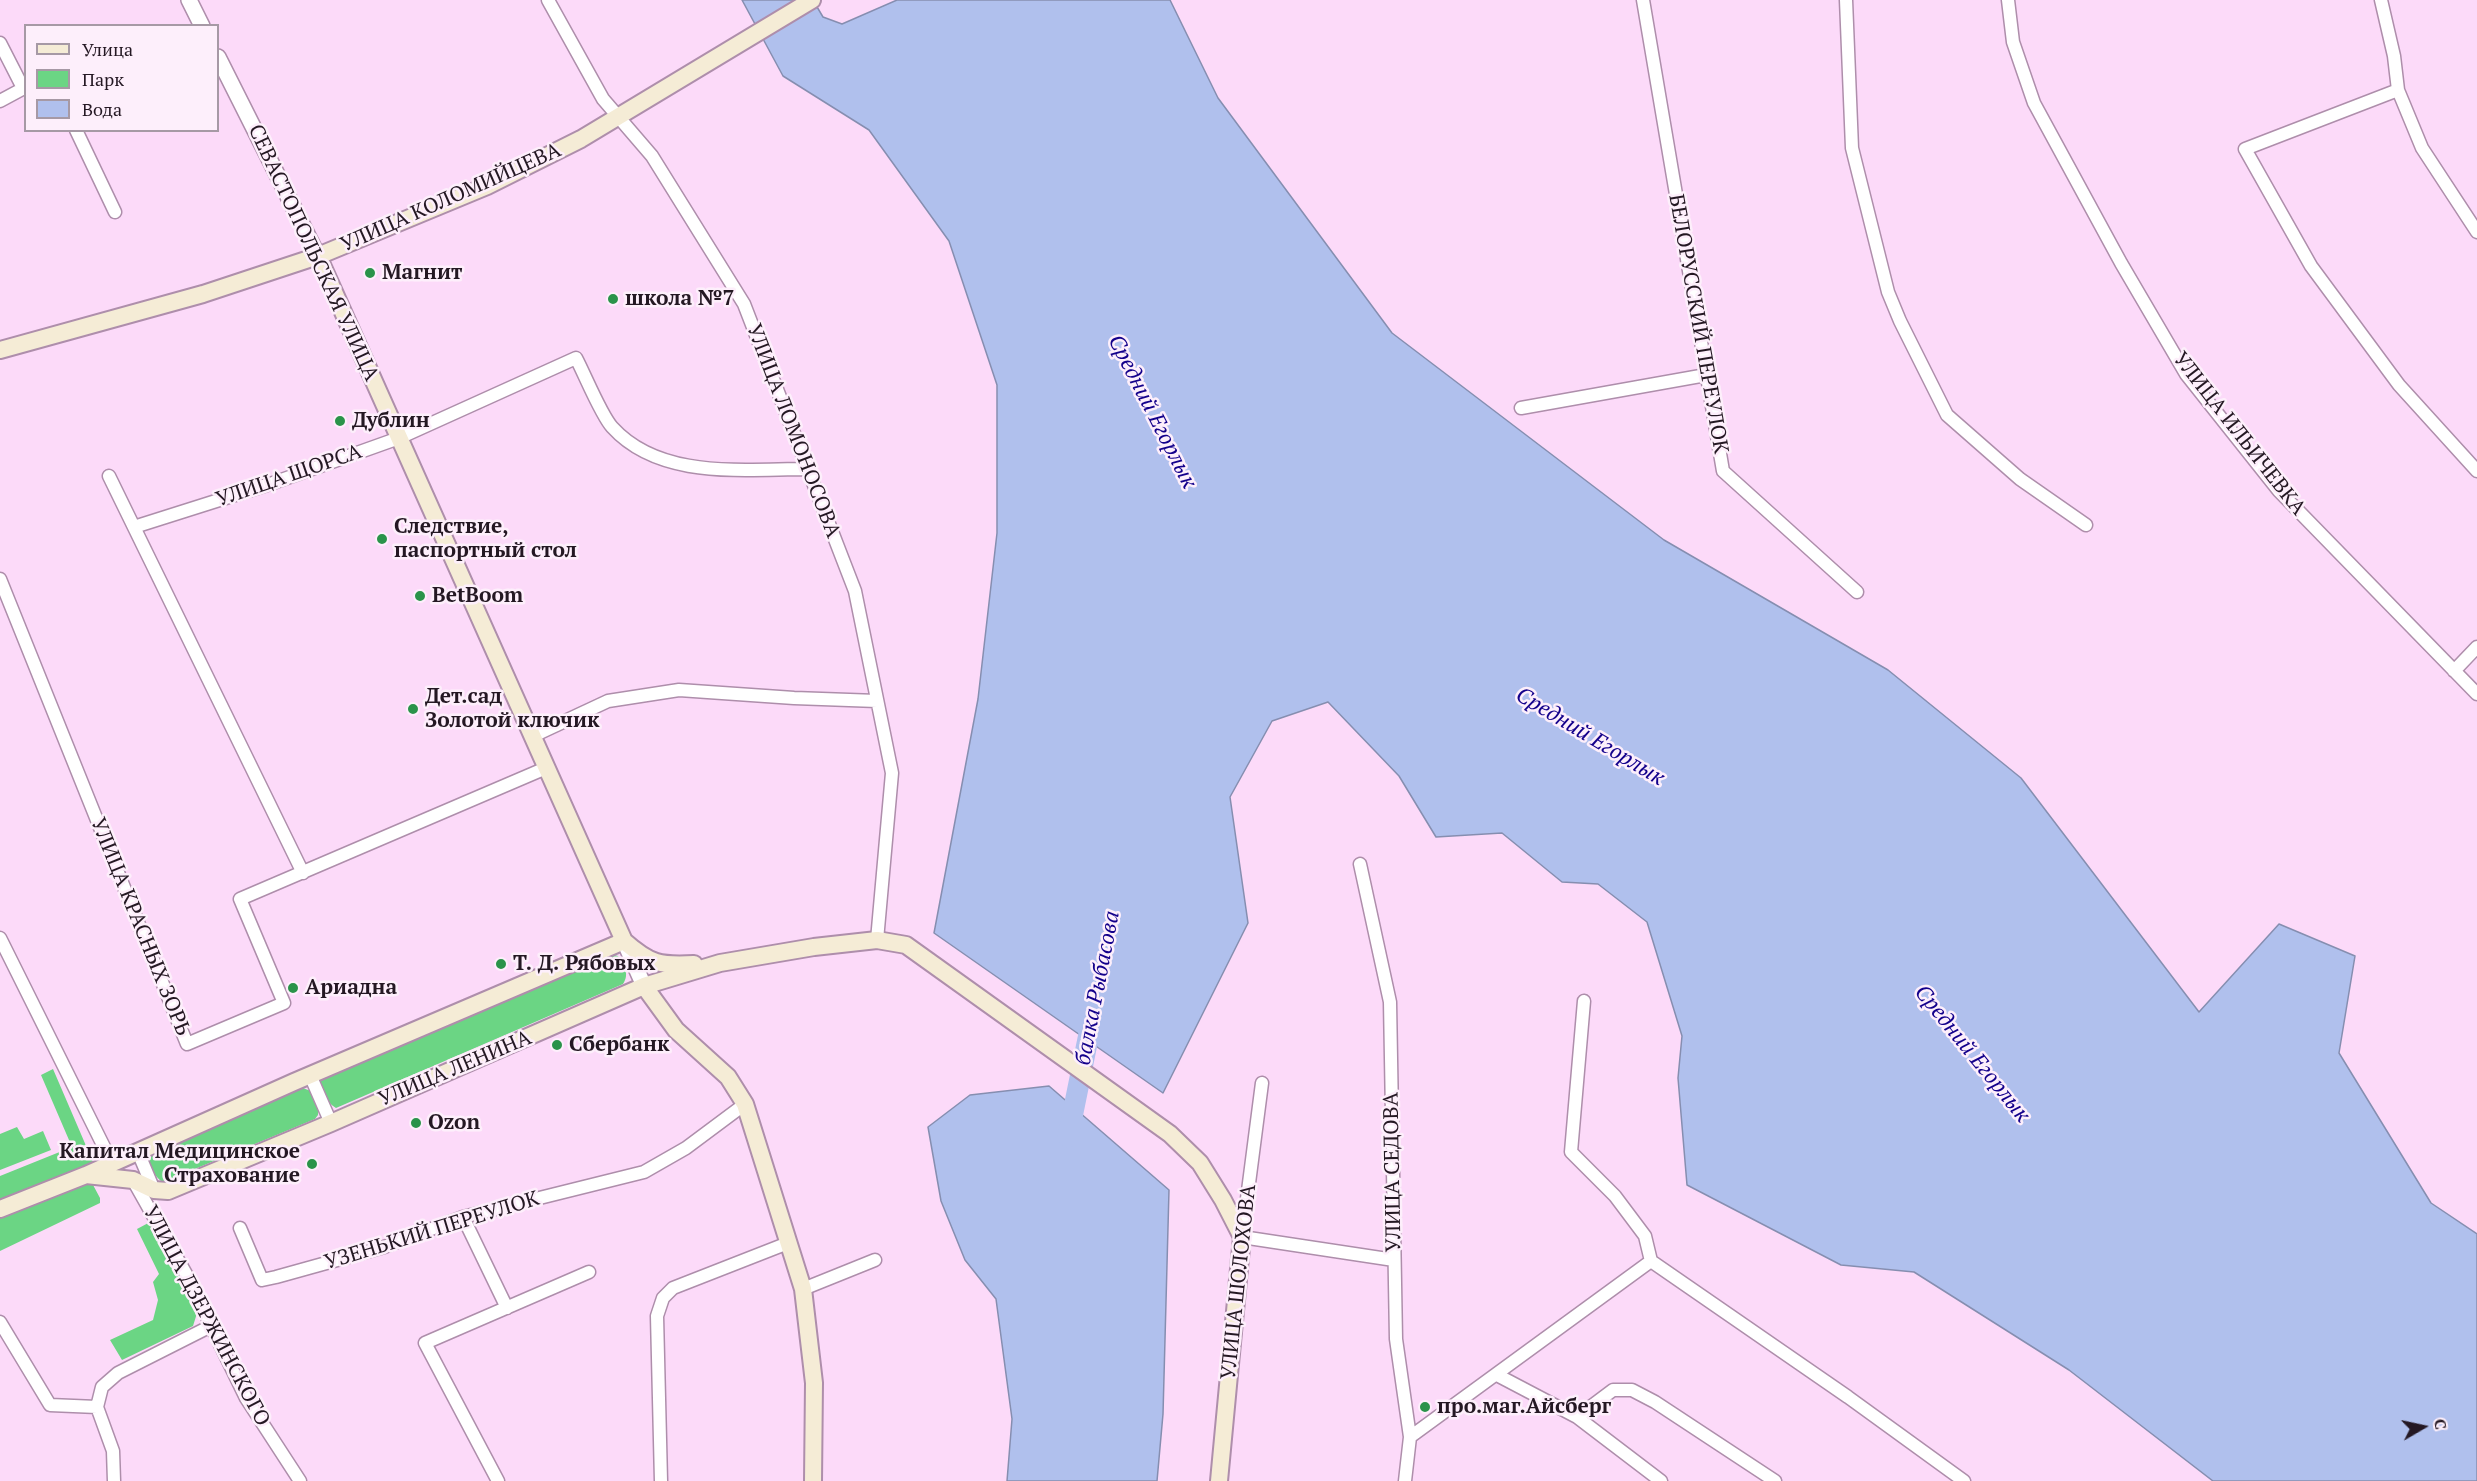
<!DOCTYPE html>
<meta charset="utf-8">
<style>
body{margin:0}
#map{position:relative;width:2477px;height:1481px;overflow:hidden;background:#fcdaf9;font-family:"PT Serif",serif}
canvas{display:block}
.legend{position:absolute;left:24px;top:24px;width:195px;height:108px;box-sizing:border-box;background:#fdeffb;border:2px solid #a699a5;margin:0;padding:8px 10px;list-style:none;font-size:18px;color:#241823}
.legend li{display:flex;align-items:center;gap:12px;height:30px}
.legend b{width:30px;border:2px solid #a699a5}
.north{position:absolute;left:2393px;top:1397px;width:60px;height:60px;-webkit-text-stroke:4px #fdeffb;paint-order:stroke;rotate:81deg;font-size:16px;font-weight:700;line-height:24px;text-align:center;color:#241823}
.north::after{content:'';display:block;margin:auto;width:21px;height:27px;background:#241823;clip-path:polygon(50% 0,100% 100%,50% 72%,0 100%)}
</style>
<div id="map">
<canvas width="2477" height="1481"></canvas>
<ul class="legend">
<li><b style="height:8px;background:#f5ecd6"></b>Улица</li>
<li><b style="height:16px;background:#6bd584"></b>Парк</li>
<li><b style="height:16px;background:#b0c0ed"></b>Вода</li>
</ul>
<div class="north">С</div>
</div>
<script>
const ctx = document.querySelector('canvas').getContext('2d');
ctx.lineJoin = 'round';
function paint(path, color) {
  ctx.fillStyle = color;
  ctx.fill(path, 'evenodd');
}
function trace(path, color, width, dash) {
  ctx.strokeStyle = color;
  ctx.lineWidth = width;
  ctx.lineCap = dash ? 'butt' : 'round';
  ctx.setLineDash(dash || []);
  ctx.stroke(path);
}
function write(font, color, halo, rows, align = 'center') {
  ctx.font = font + ' "PT Serif",serif';
  ctx.lineWidth = 5;
  ctx.setLineDash([]);
  ctx.textBaseline = 'middle';
  ctx.strokeStyle = halo;
  ctx.fillStyle = color;
  for (const [text, x, y, turn = 0] of rows) {
    ctx.save();
    ctx.translate(x, y);
    ctx.rotate((+turn || 0) * Math.PI / 180);
    ctx.textAlign = isNaN(turn) ? turn : align;
    if (halo) ctx.strokeText(text, 0, 0);
    ctx.fillText(text, 0, 0);
    ctx.restore();
  }
}
paint(new Path2D(`
 M611 954 618 956C624 966 630 974 623 984L336 1108C327 1103 321 1092 320 1081L324 1077Z
 M53 1069 93 1162 0 1202V1176L72 1147 41 1075Z
 M300 1087 311 1091 318 1107V1115L315 1119 166 1181 162 1182C153 1174 148 1166 149 1154Z
 M17 1127 24 1139 43 1131 51 1150 0 1170V1134Z
 M86 1182 92 1183 100 1198V1203L0 1251V1218Z
 M152 1221 198 1310 193 1326 122 1360 110 1340 153 1320 158 1300 153 1282 159 1274 137 1229Z`), '#6bd584');
const water = new Path2D(`
 M742 0H813L823 17 842 24 897 0H1170L1218 98 1392 333 1664 540 1888 670 2021 778 2199 1012 2279 924 2355 956 2339 1053 2431 1203 2477 1234V1481H2213L2069 1370 1914 1272 1841 1265 1687 1185 1678 1078 1682 1036 1647 922 1598 884 1562 882 1502 833 1436 837 1399 776 1328 702 1272 721 1230 797 1248 923 1163 1093 934 933 978 699 997 533V385L949 241 869 130 783 76Z
 M1049 1086 1169 1190 1163 1414 1157 1481H1007L1012 1419 996 1299 965 1260 941 1201 928 1127 970 1095Z`);
paint(water, '#b0c0ed');
trace(water, '#868eb0', 1.5);
trace(new Path2D(`
 M1068 1137 1093 1014`), '#b0c0ed', 21);
const minor = new Path2D(`
 M548 0 603 99 652 156 744 304 855 591 892 773 877 940
 M1643 0 1723 471 1857 592
 M1846 0 1852 148 1888 292 1900 321 1947 415 2020 479 2086 525
 M2008 0 2013 42 2034 103 2121 263 2186 374 2279 491 2477 694
 M2381 0 2394 56 2398 90 2422 148 2477 232
 M0 43 23 88
 M2398 90 2245 149 2311 266 2399 385 2477 471
 M0 101 26 87
 M76 130 115 212
 M1521 408 1706 375
 M109 476 303 873
 M134 527 273 483 399 438 576 358C585 375 601 415 612 427 660 480 743 469 807 469
 M0 579 187 1044 284 1003 240 899 546 768
 M2454 671 2477 647
 M533 736 608 701 679 690 794 698 877 701
 M1360 864 1390 1002 1396 1339 1410 1437 1405 1481
 M0 938 112 1163
 M1584 1001 1571 1152 1615 1196 1645 1236 1651 1261
 M310 1075 331 1123
 M1262 1083 1242 1237 1394 1260
 M138 1152 154 1190
 M133 1180 186 1274 246 1398 300 1481
 M463 1217 507 1308
 M240 1228 262 1280 276 1277 384 1247 463 1217 644 1172 686 1148 745 1104
 M803 1289 875 1260
 M0 1322 50 1405 97 1407
 M1497 1375 1577 1417 1661 1481
 M1577 1417 1613 1390H1632L1655 1402 1775 1481
 M1410 1437 1651 1261 1848 1397 1964 1481
 M114 1481 113 1451 97 1407 102 1387 118 1373 211 1326
 M498 1481 425 1343 589 1272
 M661 1481 657 1316 663 1298 673 1288 788 1243`);
const tertiary = new Path2D(`
 M189 0 202 26
 M218 57 318 256
 M624 941 644 986`);
const secondary = new Path2D(`
 M318 256 624 941C650 964 660 966 694 964
 M0 350 203 294 318 256 487 186 581 139 812 0
 M644 986 676 1030 728 1077 745 1104 803 1289 814 1383 813 1481
 M86 1175 133 1180 154 1190 168 1191 331 1123 644 986 720 963 814 947 877 940 906 945 1170 1134 1200 1163 1223 1200 1242 1237 1219 1481
 M0 1209 86 1175 294 1082 624 941`);
trace(minor, '#ae8eab', 15);
trace(tertiary, '#ae8eab', 18);
trace(secondary, '#ae8eab', 20);
trace(minor, '#fff', 12);
trace(tertiary, '#fff', 15);
trace(secondary, '#f5ecd6', 16);
for (const [x, y, r, color] of [
 [370,273,6,"#2a934a"],
 [613,299,6,"#2a934a"],
 [340,421,6,"#2a934a"],
 [382,539,6,"#2a934a"],
 [420,596,6,"#2a934a"],
 [413,709,6,"#2a934a"],
 [501,964,6,"#2a934a"],
 [293,988,6,"#2a934a"],
 [557,1045,6,"#2a934a"],
 [416,1123,6,"#2a934a"],
 [312,1164,6,"#2a934a"],
 [1425,1407,6,"#2a934a"]
]) {
  const dot = new Path2D();
  dot.arc(x, y, r, 0, 2 * Math.PI);
  ctx.fillStyle = color;
  ctx.fill(dot);
  trace(dot, '#fdeffb', 2);
}
write('21px', '#241823', '#fdeffb', [
 ["УЛИЦА КОЛОМИЙЦЕВА",451,198,-24],
 ["СЕВАСТОПОЛЬСКАЯ УЛИЦА",313,253,65],
 ["БЕЛОРУССКИЙ ПЕРЕУЛОК",1698,324,80],
 ["УЛИЦА ЛОМОНОСОВА",793,431,69],
 ["УЛИЦА ИЛЬИЧЕВКА",2239,434,52],
 ["УЛИЦА ЩОРСА",289,476,-19],
 ["УЛИЦА КРАСНЫХ ЗОРЬ",140,927,68],
 ["УЛИЦА ЛЕНИНА",455,1069,-23],
 ["УЛИЦА СЕДОВА",1393,1172,-91],
 ["УЗЕНЬКИЙ ПЕРЕУЛОК",432,1231,-17],
 ["УЛИЦА ШОЛОХОВА",1239,1282,-84],
 ["УЛИЦА ДЗЕРЖИНСКОГО",206,1316,62]
]);
write('bold 21px', '#241823', '#fdeffb', [
 ["Магнит",382,273],
 ["школа №7",625,299],
 ["Дублин",352,421],
 ["Следствие,",394,527],
 ["паспортный стол",394,551],
 ["BetBoom",432,596],
 ["Дет.сад",425,697],
 ["Золотой ключик",425,721],
 ["Т. Д. Рябовых",513,964],
 ["Ариадна",305,988],
 ["Сбербанк",569,1045],
 ["Ozon",428,1123],
 ["Капитал Медицинское",300,1152,"right"],
 ["Страхование",300,1176,"right"],
 ["про.маг.Айсберг",1437,1407]
], 'left');
write('italic 22px', '#13008b', '#fdeffb', [
 ["Средний Егорлык",1152,412,63],
 ["Средний Егорлык",1590,737,31],
 ["балка Рыбасова",1098,988,-79],
 ["Средний Егорлык",1972,1054,51]
]);
</script>
